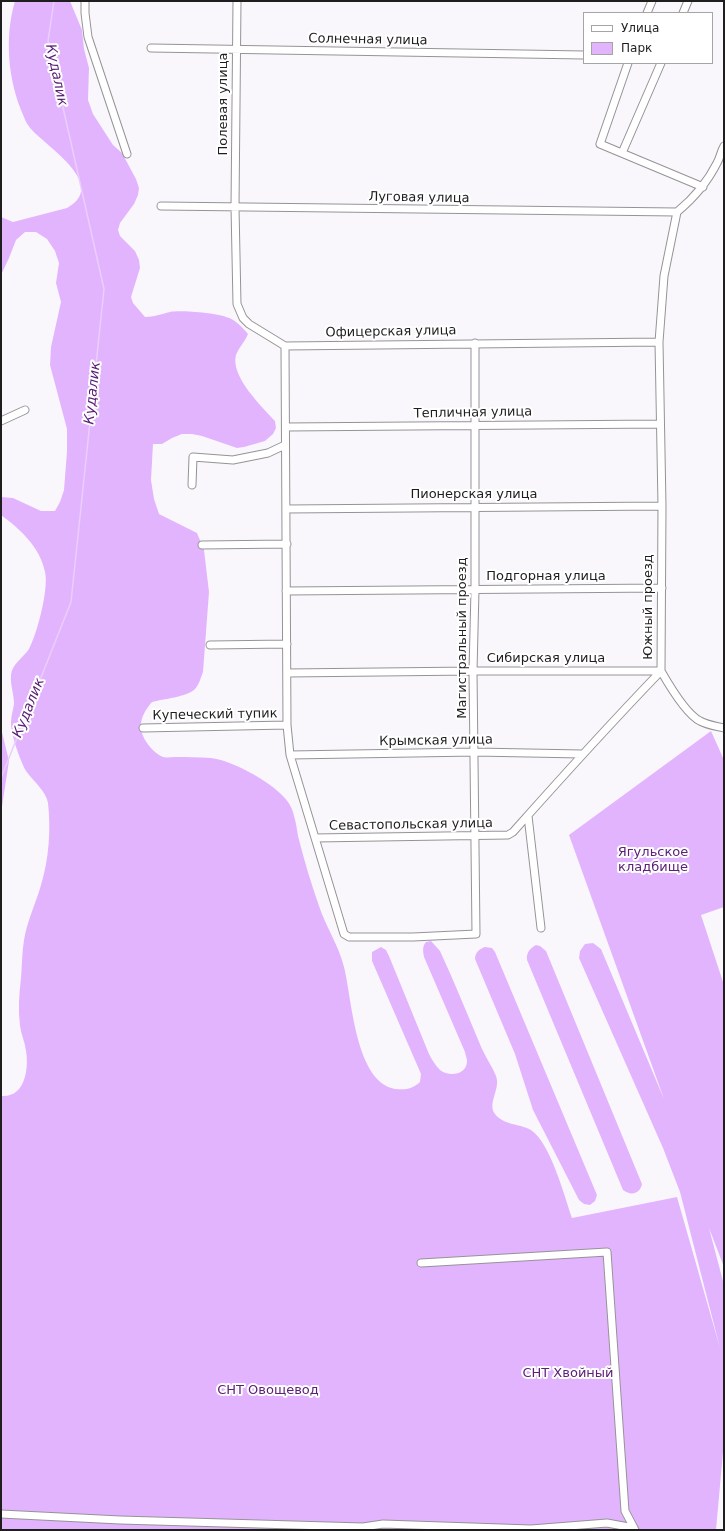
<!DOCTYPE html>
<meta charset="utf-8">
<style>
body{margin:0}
#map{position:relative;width:725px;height:1531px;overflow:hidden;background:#faf7fc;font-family:"DejaVu Sans",sans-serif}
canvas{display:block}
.frame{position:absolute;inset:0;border:2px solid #1f1e1f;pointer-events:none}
.legend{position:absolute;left:583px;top:12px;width:130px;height:52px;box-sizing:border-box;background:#fff;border:1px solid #a5a5a5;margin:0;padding:5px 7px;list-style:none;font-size:12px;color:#1f1e1f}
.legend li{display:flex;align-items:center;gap:8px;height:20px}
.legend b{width:20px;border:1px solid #a5a5a5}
</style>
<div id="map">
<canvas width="725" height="1531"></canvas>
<div class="frame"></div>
<ul class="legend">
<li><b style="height:5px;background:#fff"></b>Улица</li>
<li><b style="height:11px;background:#e3b4fe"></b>Парк</li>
</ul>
</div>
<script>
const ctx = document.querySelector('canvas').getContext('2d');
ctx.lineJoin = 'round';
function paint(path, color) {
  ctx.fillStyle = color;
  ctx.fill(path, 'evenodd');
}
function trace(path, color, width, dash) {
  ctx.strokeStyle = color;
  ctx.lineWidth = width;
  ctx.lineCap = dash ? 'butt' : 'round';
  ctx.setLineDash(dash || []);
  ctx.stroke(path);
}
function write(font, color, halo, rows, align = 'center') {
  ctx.font = font + ' "DejaVu Sans",sans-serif';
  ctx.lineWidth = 4;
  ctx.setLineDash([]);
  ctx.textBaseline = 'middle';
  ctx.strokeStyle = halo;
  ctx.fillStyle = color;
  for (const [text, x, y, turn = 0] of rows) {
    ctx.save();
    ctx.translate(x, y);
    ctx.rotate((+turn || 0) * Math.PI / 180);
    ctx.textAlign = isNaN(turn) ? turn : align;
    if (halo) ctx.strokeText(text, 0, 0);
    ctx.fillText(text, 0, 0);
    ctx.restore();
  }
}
paint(new Path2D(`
 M15 1H70L82 30 84 49 89 68 88 100 93 114 113 145 122 153 136 179 139 188 138 195 134 204 120 223 118 230 120 236 135 251 139 260 140 268 131 297 133 303 145 317C154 317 161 314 170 312 180 310 216 313 226 317 235 319 242 327 248 334 245 342 239 347 236 355 230 376 262 407 275 421L276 428 273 434 265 441 244 447 237 448 202 436 192 434H182L172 438 162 444H153L151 480 154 499 159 514 197 533 204 550 209 592 203 672C201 677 199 685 195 689 187 697 163 699 152 702 138 718 137 732 151 748 154 751 158 755 163 757 166 758 171 757 175 757 187 757 199 757 211 758 232 760 276 784 288 802 291 806 293 811 294 816 296 822 297 830 298 836 304 860 311 883 319 906 326 927 339 946 344 967 352 998 355 1082 395 1089 406 1090 412 1089 420 1082L421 1074 372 961V952L381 947 386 950 389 956 429 1054C432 1060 436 1066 440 1070 449 1077 467 1075 467 1061 467 1058 465 1054 465 1052L424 957C423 951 422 947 426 942L431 941 440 951C455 983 468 1016 482 1049 486 1058 492 1066 496 1076 501 1089 487 1103 495 1114 503 1125 521 1124 531 1130 551 1144 564 1195 572 1218L677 1197 720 1348 680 1192 663 1148 579 958 580 951 585 944 593 943 601 949 664 1099 569 835 711 731 724 760V907L701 915 724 985V1267L709 1228 724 1285V1441L716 1530H1V1096C25 1098 29 1069 26 1051 25 1042 21 1034 20 1026 18 1010 19 994 21 978 22 965 22 952 24 940 27 921 36 903 41 885 49 859 51 829 48 803 46 791 33 781 26 771 20 760 11 735 11 723 11 716 13 710 14 704 14 694 10 684 11 675 12 664 23 658 29 649 37 634 49 589 45 572 40 547 20 529 1 515V497L13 498 41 511H55L60 502 64 490 67 451V429L50 365 51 347 61 302 56 283 59 263 55 251 47 239 36 232H25L16 240 9 258 1 275V217L13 222 67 208C109 185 47 147 32 130 29 127 25 121 24 117 8 82 4 38 15 1Z
 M1 728 9 761 1 813Z
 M536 945 540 946 546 951 642 1184C640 1194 631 1196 623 1190L527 960C526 953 530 948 536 945Z
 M485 947 492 948 495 952 597 1195 595 1201 590 1205 584 1204 579 1200 533 1110 515 1054 475 959C475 953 479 949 485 947Z`), '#e3b4fe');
trace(new Path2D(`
 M1 778 71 602 104 289 48 41 54 1`), '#eacefb', 1.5);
const minor = new Path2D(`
 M85 1V13L88 37 127 154
 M237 1 235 207 237 304 243 318 249 324 285 346 659 342
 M647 13 652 1
 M683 13 688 1
 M151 48 584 55
 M628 63 600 144 703 187
 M622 153 661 63
 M161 206 677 212
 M677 212C694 198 707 183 717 163 720 158 721 151 724 146
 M285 346 287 725 290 755 344 934 349 937H413L476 934 473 671 475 590V343
 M1 421 25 410
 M286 427 660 424
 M192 485 193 457 233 460 268 453 285 445
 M286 509 662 506
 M202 545 287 544
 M286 591 662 588
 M210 645 287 644
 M287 673 473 671H661C669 685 686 714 700 721 707 725 716 726 724 728
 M143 728 287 725
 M290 755 475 752 582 754
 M528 816 541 928
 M315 838 508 835 513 832C561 778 610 724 661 671L662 506 659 342 664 276 677 212
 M421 1263 607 1252 625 1511 634 1528
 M1 1514 120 1520 363 1527 383 1524 531 1529 607 1523 634 1528 635 1530`);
trace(minor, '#969397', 9);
trace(minor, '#fff', 7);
write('13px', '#1f1e1f', '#fff', [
 ["Солнечная улица",368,40,1],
 ["Полевая улица",224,104,-90],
 ["Луговая улица",419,198,1],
 ["Офицерская улица",391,332,-1],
 ["Тепличная улица",473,413,-1],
 ["Пионерская улица",474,495],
 ["Подгорная улица",546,577],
 ["Южный проезд",649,607,-90],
 ["Магистральный проезд",463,638,-90],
 ["Сибирская улица",546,659],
 ["Купеческий тупик",215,715,-1],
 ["Крымская улица",436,741,-1],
 ["Севастопольская улица",411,825,-1]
]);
write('13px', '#5c2177', '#fff', [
 ["Ягульское",653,853],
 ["кладбище",653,868],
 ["СНТ Хвойный",568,1374],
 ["СНТ Овощевод",268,1391]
]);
write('italic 14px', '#591d74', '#fff', [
 ["Кудалик",56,75,78],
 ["Кудалик",93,393,-84],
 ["Кудалик",29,708,-68]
]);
</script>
